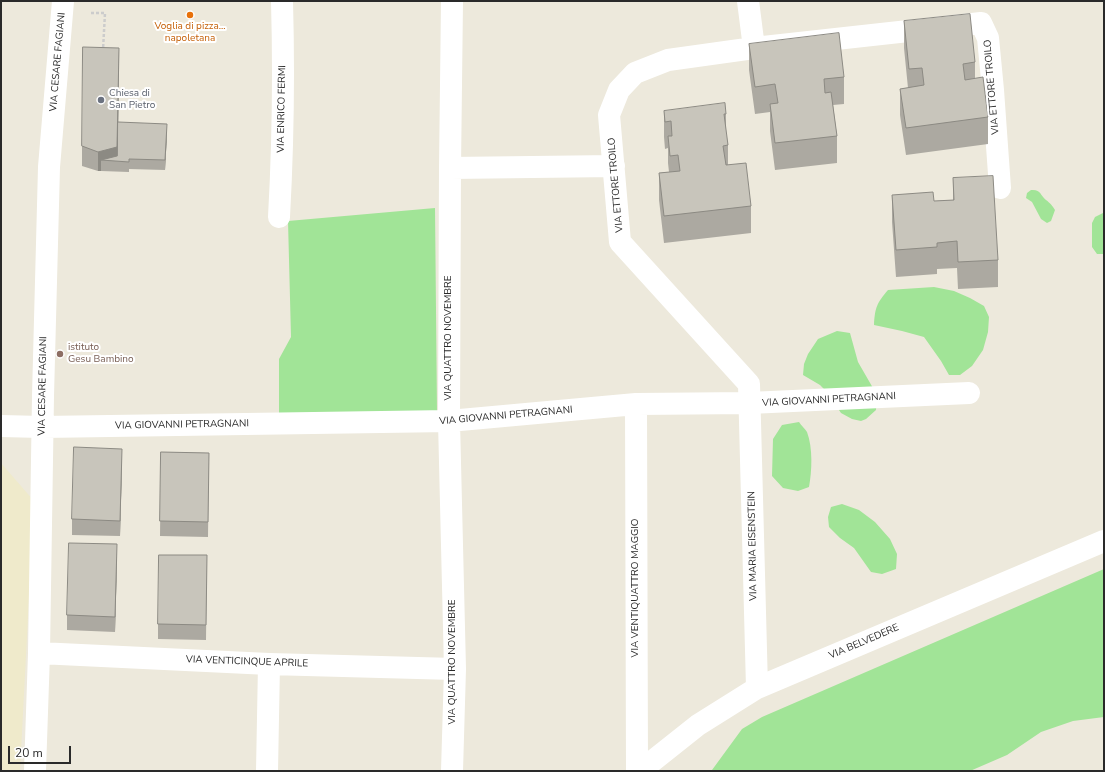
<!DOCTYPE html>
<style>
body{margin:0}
#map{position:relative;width:1105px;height:772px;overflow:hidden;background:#ede9dc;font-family:"Nunito Sans",sans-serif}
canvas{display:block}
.frame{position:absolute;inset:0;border:2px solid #2a2a2a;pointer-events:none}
.scale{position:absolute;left:8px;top:746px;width:63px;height:18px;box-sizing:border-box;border:2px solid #2a2a2a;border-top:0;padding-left:5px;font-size:12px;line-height:14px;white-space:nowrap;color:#2a2a2a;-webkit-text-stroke:3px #fff;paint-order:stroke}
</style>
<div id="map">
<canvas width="1105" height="772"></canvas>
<div class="frame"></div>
<div class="scale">20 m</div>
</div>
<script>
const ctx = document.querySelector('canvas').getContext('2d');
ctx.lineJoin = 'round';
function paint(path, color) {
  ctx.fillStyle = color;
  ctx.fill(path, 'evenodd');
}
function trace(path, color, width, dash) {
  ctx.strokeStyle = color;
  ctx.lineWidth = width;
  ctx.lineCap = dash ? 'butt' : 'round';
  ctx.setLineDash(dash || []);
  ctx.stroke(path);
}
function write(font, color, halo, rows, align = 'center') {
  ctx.font = font + ' "Nunito Sans",sans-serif';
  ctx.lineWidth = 4;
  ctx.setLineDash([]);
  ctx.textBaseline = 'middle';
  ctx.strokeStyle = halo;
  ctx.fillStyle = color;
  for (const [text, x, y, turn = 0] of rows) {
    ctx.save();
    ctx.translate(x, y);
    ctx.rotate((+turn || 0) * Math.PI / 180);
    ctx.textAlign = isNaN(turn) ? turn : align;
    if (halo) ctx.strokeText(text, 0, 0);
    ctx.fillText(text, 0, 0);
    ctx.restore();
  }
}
paint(new Path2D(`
 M1 463 34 501 20 771H1Z`), '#efeacb');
paint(new Path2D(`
 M1031 190C1041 189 1040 195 1046 200 1050 203 1052 205 1055 210L1051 221 1047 223 1041 219 1032 202 1026 198 1027 193Z
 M435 208 437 412 279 417V359L291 337 288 221Z
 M1103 213H1104V254H1097L1092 247V223L1095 217Z
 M934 287 954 291 970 298 984 306 989 317 988 332 983 350 972 366 960 375H949L941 361 924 337 902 331 874 325C875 307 877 303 888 290Z
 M837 331 850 333 858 362 877 395 876 410 866 419 861 421 852 419 841 413 827 392 820 385 803 375 804 364 808 354 818 339Z
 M799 422C801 425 805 429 807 432 813 448 812 471 809 487L798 491 783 488 772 476 773 439 782 425Z
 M842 504 859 510 875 522 890 539 897 554 896 569 882 574 871 572 854 548 840 538 829 527 828 517 831 507Z
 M1104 569V717L1073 721 1041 732 1007 755 970 771H714L712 770 742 729 762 717Z`), '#a1e497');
trace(new Path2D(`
 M91 13H105L103 50`), '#ccc', 2.5, [3, 2]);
trace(new Path2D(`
 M748 1 754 48
 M450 168 614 166
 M279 217C283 145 284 73 282 1
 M636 404 637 771
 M1 426 42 427 449 421 636 404 749 403 969 393
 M39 653 269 664 455 669
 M757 688 749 384 620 242 609 115 619 90 635 73 668 60 754 48 981 23 988 38 993 90 1000 188
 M35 771 39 653 43 396 49 167 63 1
 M267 771 269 664
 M452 771 455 669 449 421 450 168 452 1
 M640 771 698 725 757 688 1104 541`), '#fff', 22);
paint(new Path2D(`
 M904 21 975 62V79L988 117V144L906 155 900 115V89L908 88 904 48Z
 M749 44 844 77V104L833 105 837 136V163L775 170 770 131V112L755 114 749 70Z
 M119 67 118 122 167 134 165 170 129 169V172L101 171H98L82 166V146Z
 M664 111 726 114V134L728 145V165L751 206V233L664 243 659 200V173L669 172 668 163V148L665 149 664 137Z
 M953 178 998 260V287L958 289 957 268 937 269V274L896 277 892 222V195L934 201 953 200Z
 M161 452 209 453 208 537 160 536Z
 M122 464 120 536 72 535V519Z
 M207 555 206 640 158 639V624Z
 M117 560 115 632 67 630V615Z`), '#aca9a1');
paint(new Path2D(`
 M119 48 118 161 101 160V171H98V152Z
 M167 124V134L165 170V160Z
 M122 449V464L120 536V521Z
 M117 544V560L115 632V617Z`), '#8c8a83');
const building = new Path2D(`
 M970 14 975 62 963 64 965 80 983 77 988 117 906 128 900 89 924 85 922 68 909 69 904 21Z
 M839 33 844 77 824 79 825 93 831 92 837 136 775 143 770 104 778 103 775 84 755 87 749 44Z
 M83 47 119 48 117 147 98 152 82 146Z
 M725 103 726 114H724L728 145 723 146 726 165 746 163 751 206 664 216 659 173 680 171 678 155 670 156 668 136H672L671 121 665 122 664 111Z
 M118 122 167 124 165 160 129 159V162L101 160 117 156Z
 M993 176 998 260 958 262 957 241 937 243V247L896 250 892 195 933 192 934 201 954 200 953 178Z
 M74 447 122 449 120 521 72 519Z
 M161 452 209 453 208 522 160 521Z
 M69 543 117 544 115 617 67 615Z
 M159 555H207L206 625 158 624Z`);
paint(building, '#c8c5bb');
trace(building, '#8c8a83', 1);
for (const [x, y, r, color] of [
 [190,15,4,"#e8710a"],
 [101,100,4,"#6b7280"],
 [60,354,4,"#8d6e63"]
]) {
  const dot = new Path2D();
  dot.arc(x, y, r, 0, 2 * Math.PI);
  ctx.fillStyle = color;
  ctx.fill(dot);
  trace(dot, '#fff', 1.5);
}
write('10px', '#c56008', '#fff', [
 ["Voglia di pizza...",190,27],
 ["napoletana",190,39]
]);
write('10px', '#2a2a2a', '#fff', [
 ["VIA CESARE FAGIANI",58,62,-85],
 ["VIA ETTORE TROILO",992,87,-95],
 ["VIA ENRICO FERMI",282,109,-89],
 ["VIA ETTORE TROILO",616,185,-95],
 ["VIA QUATTRO NOVEMBRE",449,338,-90],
 ["VIA CESARE FAGIANI",43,386,-89],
 ["VIA GIOVANNI PETRAGNANI",829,400,-3],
 ["VIA GIOVANNI PETRAGNANI",506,416,-5],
 ["VIA GIOVANNI PETRAGNANI",182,425,-1],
 ["VIA MARIA EISENSTEIN",753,546,-91],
 ["VIA VENTIQUATTRO MAGGIO",636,588,-90],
 ["VIA BELVEDERE",864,642,-23],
 ["VIA VENTICINQUE APRILE",247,662,2],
 ["VIA QUATTRO NOVEMBRE",453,662,-90]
]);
write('10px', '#5b616d', '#fff', [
 ["Chiesa di",109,94],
 ["San Pietro",109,106]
], 'left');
write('10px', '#785e54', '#fff', [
 ["istituto",68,348],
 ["Gesu Bambino",68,360]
], 'left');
</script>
